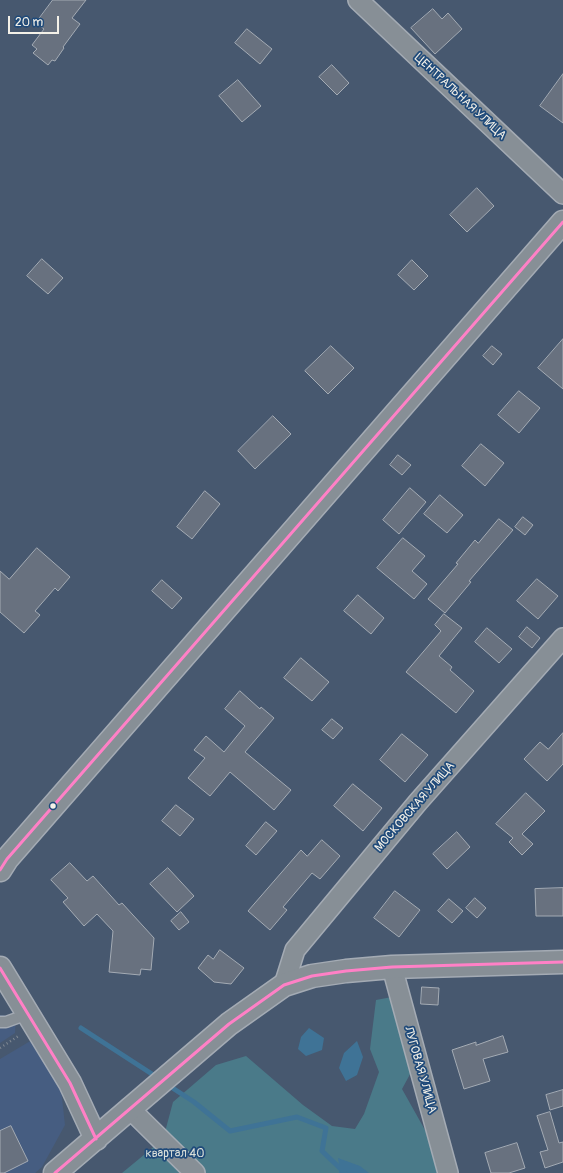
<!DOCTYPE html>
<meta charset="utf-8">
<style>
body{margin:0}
#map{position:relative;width:563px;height:1173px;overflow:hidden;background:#47586f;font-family:Pangolin,sans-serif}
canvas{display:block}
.scale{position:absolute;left:8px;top:16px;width:51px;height:18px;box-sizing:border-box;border:2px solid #f4f1e8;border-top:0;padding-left:5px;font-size:12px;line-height:14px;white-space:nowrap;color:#f4f1e8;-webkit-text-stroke:3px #1f4a7a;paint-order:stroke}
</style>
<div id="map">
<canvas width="563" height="1173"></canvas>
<div class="scale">20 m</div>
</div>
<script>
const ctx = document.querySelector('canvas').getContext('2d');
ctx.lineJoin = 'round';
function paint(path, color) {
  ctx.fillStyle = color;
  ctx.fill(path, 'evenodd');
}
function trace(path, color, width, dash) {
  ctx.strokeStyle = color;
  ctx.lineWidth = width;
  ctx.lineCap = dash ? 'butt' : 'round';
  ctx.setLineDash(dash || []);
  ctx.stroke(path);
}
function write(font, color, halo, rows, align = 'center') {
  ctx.font = font + ' Pangolin,sans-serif';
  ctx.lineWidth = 3.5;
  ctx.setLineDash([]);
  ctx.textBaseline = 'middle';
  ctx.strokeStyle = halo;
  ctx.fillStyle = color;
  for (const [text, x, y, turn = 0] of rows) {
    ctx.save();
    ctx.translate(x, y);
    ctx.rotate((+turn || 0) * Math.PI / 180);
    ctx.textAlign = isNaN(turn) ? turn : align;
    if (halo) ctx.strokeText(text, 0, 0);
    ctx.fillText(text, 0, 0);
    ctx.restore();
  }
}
paint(new Path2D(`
 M0 1015 16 1016 15 1033 0 1043Z
 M32 1040 60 1080 65 1125 42 1167 35 1173H0V1059Z`), '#465d81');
paint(new Path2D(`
 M408 994 421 1054 402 1089 425 1130 449 1150 456 1173H122L168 1135 165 1132 173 1102 216 1065 246 1056 303 1105 332 1126 355 1129 364 1114 379 1072 370 1049 376 1000Z`), '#4a7a89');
paint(new Path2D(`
 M309 1028 324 1038 322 1050 306 1056 298 1049 301 1037Z
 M357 1041 363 1057 357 1075 346 1081 339 1068 344 1053Z
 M338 1158 360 1166 369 1173H339L340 1169Z`), '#3f7396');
trace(new Path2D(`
 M81 1028 155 1076
 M171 1087 194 1102 230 1131 297 1117 326 1128 322 1151 345 1173`), '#3f7396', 5);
const building = new Path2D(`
 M53 0H86L72 18 80 24 63 47 64 48 55 61 52 60 48 65 33 53 37 49 32 45 44 29 36 23Z
 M433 9 442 19 448 13 462 29 435 54 411 28Z
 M247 29 272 49 260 64 235 43Z
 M332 65 349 83 337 95 319 77Z
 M563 74V123L540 106Z
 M238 80 261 106 242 122 219 96Z
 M477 188 494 206 467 232 450 215Z
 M42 259 63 278 48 294 27 276Z
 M412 260 428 276 414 290 398 275Z
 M563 339V389L538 368Z
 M331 346 354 368 328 394 305 371Z
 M492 346 502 354 493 365 483 356Z
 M519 391 540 408 519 433 498 415Z
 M273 416 291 434 255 469 238 451Z
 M481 444 504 463 485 486 462 466Z
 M398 455 411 465 402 475 390 465Z
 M410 488 426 502 399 534 383 520Z
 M205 491 220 504 192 539 177 527Z
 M440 495 463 515 447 533 424 514Z
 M523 517 533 525 525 535 515 527Z
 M499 519 513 530 469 581 471 582 445 613 428 599 458 564 456 563 475 540 478 543Z
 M403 538 425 556 412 571 427 584 414 599 377 568Z
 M37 548 70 577 58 591 55 588 35 611 40 615 24 633 0 612V571L9 579Z
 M537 579 558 596 538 619 517 601Z
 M162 580 182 598 172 609 152 591Z
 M358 595 384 618 371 634 344 611Z
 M444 614 462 628 439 656 452 667 450 670 474 691 456 713 406 672 441 631 435 625Z
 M527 627 540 638 532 648 519 637Z
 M487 628 512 649 499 663 475 642Z
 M301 658 329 682 312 701 284 678Z
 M240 691 260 709 261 707 274 718 245 752 291 790 274 810 230 772 210 796 188 778 205 758 194 750 206 736 224 752 245 726 225 709Z
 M332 719 343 728 333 739 322 730Z
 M563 733V764L547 781 524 759 540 742 548 749Z
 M402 734 428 755 405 782 380 760Z
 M353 784 382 808 363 831 334 806Z
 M526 793 545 811 522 834 533 844 522 855 509 842 513 838 496 824Z
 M176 805 194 819 180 836 162 821Z
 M266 822 277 831 256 855 246 846Z
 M457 832 470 847 447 869 433 854Z
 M322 840 340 856 320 879 312 873 283 907 287 910 270 930 248 911 301 850 307 856Z
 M70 863 87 881 93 876 119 905 122 903 154 938 151 970 141 969 140 975 109 972 113 931 97 914 84 926 63 902 68 898 51 880Z
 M168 868 194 896 177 912 150 884Z
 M563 888V916H536L535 889Z
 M395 891 420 910 399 937 374 918Z
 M475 898 486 908 477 918 466 908Z
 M449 899 463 911 452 923 438 911Z
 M181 912 189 922 179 930 171 921Z
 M220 950 244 968 231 984 214 982 198 968 208 955 213 959Z
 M422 987 439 988 438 1005 421 1004Z
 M503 1036 508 1052 483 1059 490 1081 464 1089 452 1050 476 1042V1045Z
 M563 1090V1106L550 1110 546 1095Z
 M550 1112 559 1143 563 1142V1162L545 1168 540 1152 548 1150 537 1116Z
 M11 1126 28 1161 4 1173H0V1131Z
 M517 1143 525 1168 509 1173H491L485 1153Z`);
paint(building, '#68717f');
trace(building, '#a4abb4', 1);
const service = new Path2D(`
 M0 1022H6L28 1014`);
const minor = new Path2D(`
 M358 0 563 194
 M392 967 448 1173
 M284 985 295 950 418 802 563 638
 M129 1108 195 1173`);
const tertiary = new Path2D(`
 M0 870 7 859 563 222
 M0 968 70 1083 96 1139
 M55 1173 229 1024 284 985 312 976 346 971 392 967 563 962`);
trace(service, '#a4abb4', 13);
trace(minor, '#a4abb4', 22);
trace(tertiary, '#a4abb4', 25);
trace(new Path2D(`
 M0 1048 20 1035`), '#818a94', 2.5, [1, 3]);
trace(service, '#878f96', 10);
trace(minor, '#878f96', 19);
trace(tertiary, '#878f96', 22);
trace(new Path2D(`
 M0 870 7 859 563 222
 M0 968 70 1083 96 1139
 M55 1173 229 1024 284 985 312 976 346 971 392 967 563 962`), '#ff80c6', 3);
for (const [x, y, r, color] of [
 [53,806,3.5,"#f4f1e8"]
]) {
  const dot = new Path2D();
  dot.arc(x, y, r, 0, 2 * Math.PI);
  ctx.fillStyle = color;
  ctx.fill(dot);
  trace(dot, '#1f4a7a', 1.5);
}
write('12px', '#f4f1e8', '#1f4a7a', [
 ["ЦЕНТРАЛЬНАЯ УЛИЦА",460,97,43],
 ["МОСКОВСКАЯ УЛИЦА",415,807,-49],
 ["ЛУГОВАЯ УЛИЦА",420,1070,74]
]);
write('12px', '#dbe0da', '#1f4a7a', [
 ["квартал 40",175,1154]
]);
</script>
